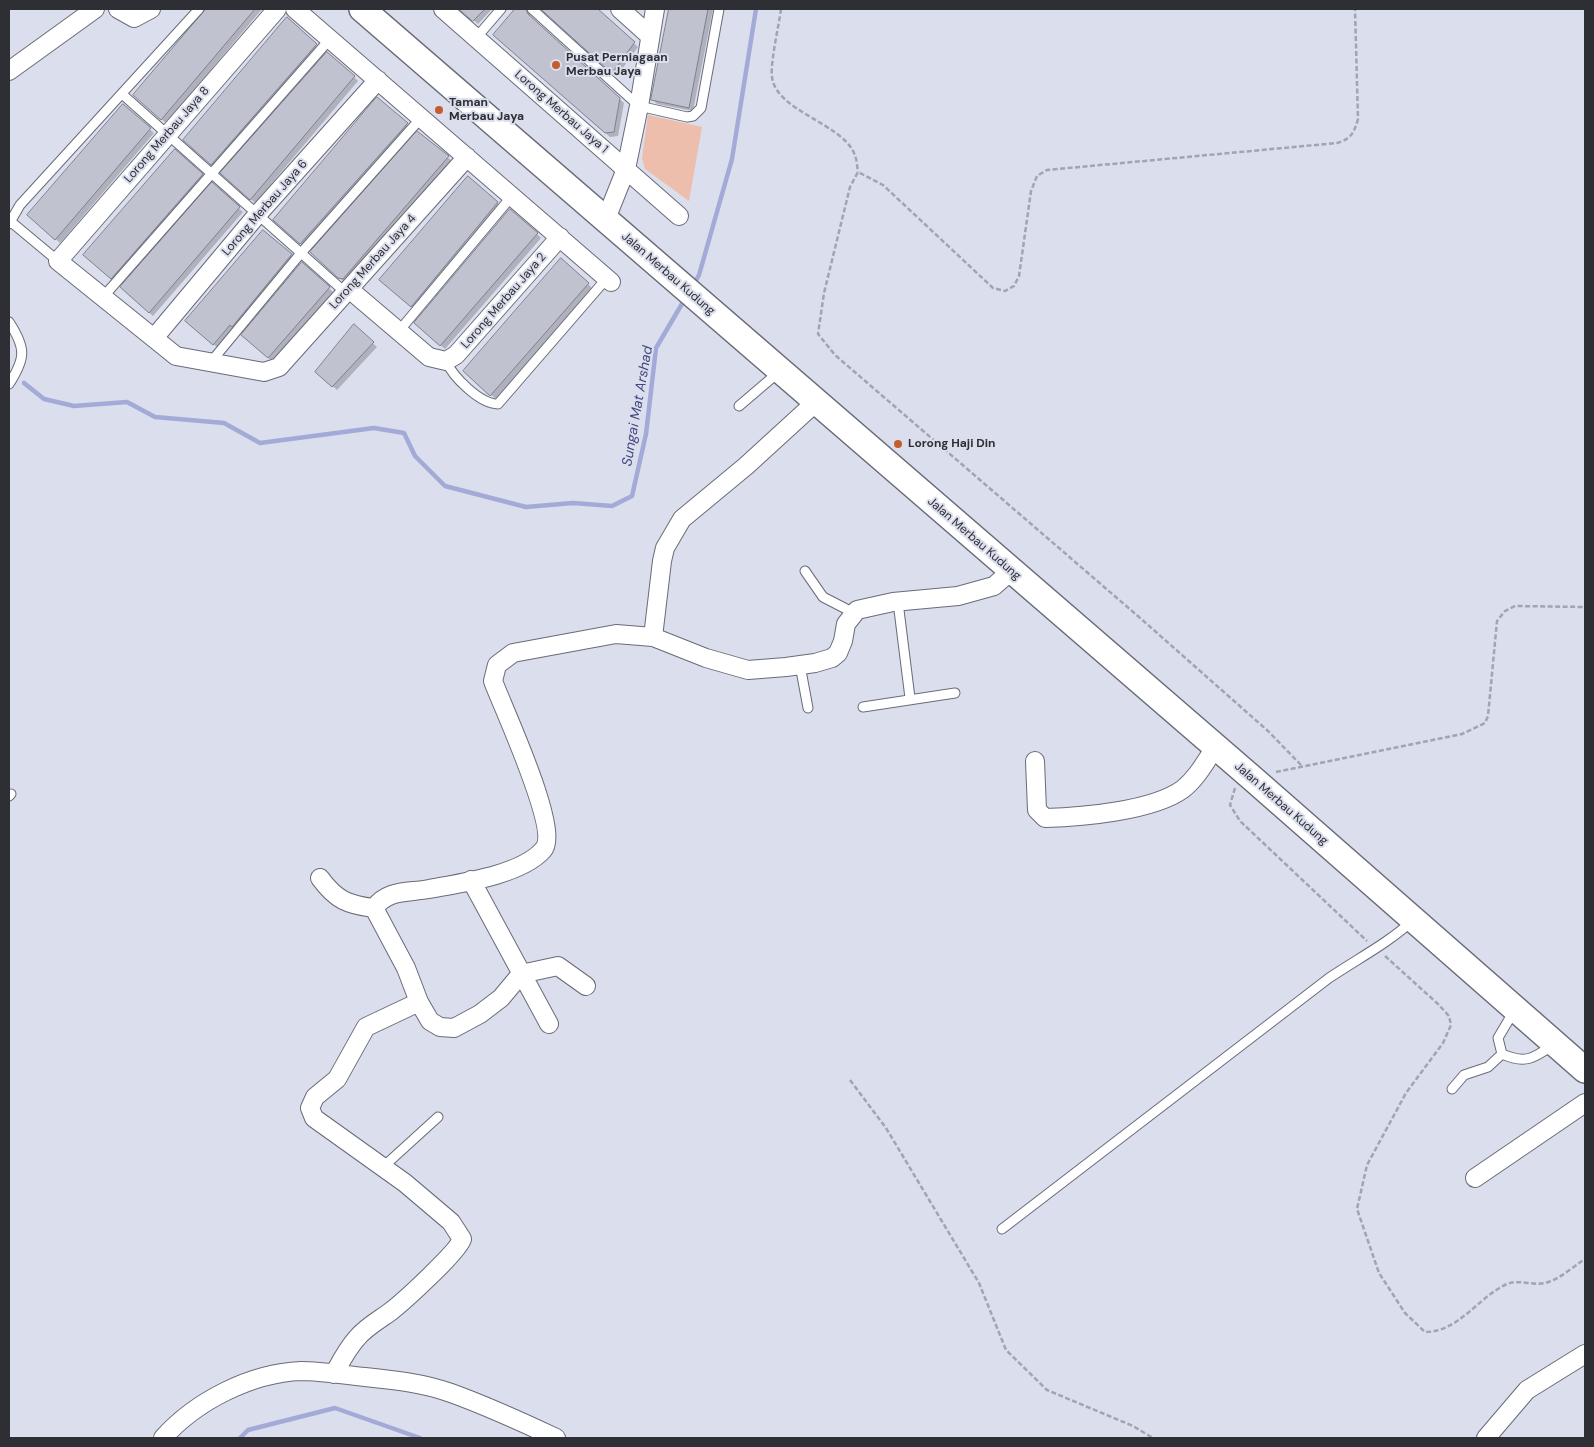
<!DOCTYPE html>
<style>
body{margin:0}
#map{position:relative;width:1594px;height:1447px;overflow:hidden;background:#dbdeec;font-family:"DM Sans",sans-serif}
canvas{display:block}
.frame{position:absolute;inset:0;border:10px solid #2e2f34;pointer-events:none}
</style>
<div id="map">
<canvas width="1594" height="1447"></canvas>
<div class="frame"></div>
</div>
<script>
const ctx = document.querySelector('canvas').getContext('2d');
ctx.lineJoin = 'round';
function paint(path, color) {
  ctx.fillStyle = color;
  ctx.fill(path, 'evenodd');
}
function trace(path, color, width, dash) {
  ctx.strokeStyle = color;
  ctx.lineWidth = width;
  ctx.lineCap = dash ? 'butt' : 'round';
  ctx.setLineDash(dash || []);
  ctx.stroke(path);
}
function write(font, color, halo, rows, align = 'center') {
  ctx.font = font + ' "DM Sans",sans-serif';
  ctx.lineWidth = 4;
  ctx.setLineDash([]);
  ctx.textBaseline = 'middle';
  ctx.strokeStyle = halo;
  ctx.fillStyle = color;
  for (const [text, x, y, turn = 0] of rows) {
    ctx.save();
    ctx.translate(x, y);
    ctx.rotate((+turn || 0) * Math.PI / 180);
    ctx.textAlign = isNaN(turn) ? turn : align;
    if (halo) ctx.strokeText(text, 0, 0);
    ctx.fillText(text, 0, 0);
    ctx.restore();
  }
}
paint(new Path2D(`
 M648 115 702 127 689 201 645 169 642 158Z`), '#ecbeab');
paint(new Path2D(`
 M207 9H262L166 123 134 95Z
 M460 9H492L478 24Z
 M516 9H533L530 12 531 19 624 103 618 136 610 137 495 34Z
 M542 9H596L638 47 617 76Z
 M670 9H713L693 111 657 104 653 100Z
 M287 19 320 49 216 168 189 144Z
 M354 77 358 81 255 203 226 177Z
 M377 99 411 128 305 247 279 224Z
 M124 107 154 133 60 243 33 219Z
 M418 133 452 161 344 282 316 256Z
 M202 175 206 179 115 282 89 259Z
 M468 178 502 207 415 310 385 284Z
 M212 184 243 212 153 316 127 292Z
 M265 231 295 259 218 348 187 321Z
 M537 234 541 238 445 349 419 327Z
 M302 264 333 292 273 362 247 339Z
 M588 284 592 288 496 399 468 375Z
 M354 326 377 347 337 390 321 376Z`), '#0003');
trace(new Path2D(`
 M694 284 699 275 732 159 756 9
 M24 383 44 399 74 406 127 402 155 417 224 423 260 443 374 428 404 433 415 456 445 486 526 507 573 503 612 506 632 496 646 434 656 348 686 297
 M240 1438 248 1430 335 1408 420 1438`), '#a3aad7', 4.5);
const building = new Path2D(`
 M206 9H255L161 120 133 95Z
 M459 9H485L473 21Z
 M515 9H526L528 14 620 98 614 132 605 133 493 35Z
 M541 9H598L635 42 612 73Z
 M669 9H708L689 108 651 100Z
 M287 17 317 44 211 165 183 140Z
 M327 52 355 76 250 200 220 173Z
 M377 97 408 123 300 244 273 220Z
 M123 104 151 128 55 240 27 215Z
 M417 131 449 156 343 279 338 278 310 252Z
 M175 149 203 174 111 279 83 255Z
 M468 176 498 202 411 307 379 280Z
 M212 182 240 207 149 313 120 287Z
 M510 209 538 233 440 346 414 323Z
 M263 230 292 254 232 327 230 325 213 345 185 321Z
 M561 258 589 283 490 396 463 371Z
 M302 262 330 287 268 358 241 335Z
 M354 324 374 342 332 387 315 372Z`);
paint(building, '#c0c2d0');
trace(building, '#7d808d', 1);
const service = new Path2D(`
 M532 9 639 106 687 117 693 116 701 108 719 9
 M476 38 501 9
 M122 94 346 293
 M10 221 58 261
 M9 224 20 205 199 9
 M104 296 330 39
 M9 322C26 348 26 358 9 384
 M399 331 512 196
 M446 361C453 377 480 404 498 404L607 278
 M210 363 301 253 421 118
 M739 406 780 371
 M805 571 823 597 854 613
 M898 602 910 698
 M800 665 808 708
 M863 707 955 693
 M9 796 11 794
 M1502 1054C1525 1064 1533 1059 1553 1045
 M1502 1054 1498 1038 1514 1011
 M1452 1089 1464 1075 1488 1067 1502 1054
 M382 1168 438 1117
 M1002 1229 1329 978C1357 959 1387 944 1412 921`);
const minor = new Path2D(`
 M118 9 134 18 151 9
 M277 9 58 261 176 356 264 372 279 367 467 157
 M295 9 611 282
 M443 9 679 216
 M620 9 650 36
 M9 71 95 9
 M606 219 626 169 639 106 655 9
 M349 289 429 357 446 361 456 355 560 237
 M154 338 257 215 378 80
 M653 637 662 561 665 548 682 519 746 466 816 402
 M1035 761 1037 810 1045 818C1082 817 1153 811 1183 789 1197 778 1206 761 1216 746
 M320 878C336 900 348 905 374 908
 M471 880 549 1024
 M374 908C388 889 408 893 429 889 461 883 521 875 543 850 561 831 503 708 493 681L497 665 513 653 616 634 653 637 706 658 748 670 786 667 815 663 832 658 838 653 843 641 846 624 857 610 893 602 958 596 994 586 1011 571
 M374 908 406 968 419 1002 430 1021 440 1027 454 1028 480 1014 501 998 521 974 558 966 586 986
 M1475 1178 1585 1103
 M334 1374C341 1361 347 1349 357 1338 366 1327 379 1320 390 1312 403 1302 458 1252 462 1239L451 1222 405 1183 314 1118 310 1108 315 1097 337 1079 366 1027 419 1002
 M163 1438C196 1401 251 1373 301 1371 322 1371 344 1375 365 1377 394 1380 423 1383 451 1393 487 1406 522 1422 556 1438
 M1486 1438 1527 1390 1585 1354`);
const secondary = new Path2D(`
 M362 9 1252 778 1585 1070`);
trace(service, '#696b78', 11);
trace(minor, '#696b78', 20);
trace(secondary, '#696b78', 28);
trace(new Path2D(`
 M781 9C779 25 770 63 772 77 776 111 841 123 854 153 857 159 857 166 858 172
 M1301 765 1268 731 1139 617 835 355 818 334 824 293 850 187 858 172 883 185 993 288 1005 291 1014 286 1019 276 1031 191 1037 176 1047 170 1337 143C1351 139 1354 133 1358 119L1355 9
 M1276 772 1462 734 1485 723 1488 716 1497 621 1505 611 1515 606 1585 607
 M1235 788 1230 805 1240 821 1367 941
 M1385 956 1438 1004 1449 1016 1451 1025 1443 1043 1406 1093 1367 1165 1357 1209 1379 1273 1405 1313 1425 1332C1459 1332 1478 1297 1507 1284 1519 1279 1533 1286 1545 1283 1560 1279 1573 1267 1585 1259
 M850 1080 886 1128 979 1283 1006 1350 1047 1390 1133 1426 1153 1438`), '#a2a4af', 2.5, [5, 2.5]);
trace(service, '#fff', 9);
trace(minor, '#fff', 18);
trace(secondary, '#fff', 25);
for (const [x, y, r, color] of [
 [556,65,5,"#c35d30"],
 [439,110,5,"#c35d30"],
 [898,444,5,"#c35d30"]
]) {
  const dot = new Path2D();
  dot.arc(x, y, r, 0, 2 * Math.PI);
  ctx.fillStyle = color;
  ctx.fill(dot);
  trace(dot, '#dbdeec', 2);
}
write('bold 12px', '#2e2f34', '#dbdeec', [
 ["Pusat Perniagaan",566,58],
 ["Merbau Jaya",566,72],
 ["Taman",449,103],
 ["Merbau Jaya",449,117],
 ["Lorong Haji Din",908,444]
], 'left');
write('12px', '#2e2f34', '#dbdeec', [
 ["Lorong Merbau Jaya 1",561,112,41],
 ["Lorong Merbau Jaya 8",167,135,-49],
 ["Lorong Merbau Jaya 6",265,208,-49],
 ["Lorong Merbau Jaya 4",373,262,-48],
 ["Jalan Merbau Kudung",668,274,41],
 ["Lorong Merbau Jaya 2",504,301,-49],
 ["Jalan Merbau Kudung",974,539,41],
 ["Jalan Merbau Kudung",1281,804,41]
]);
write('italic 14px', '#424881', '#dbdeec', [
 ["Sungai Mat Arshad",638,406,-80]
]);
</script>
